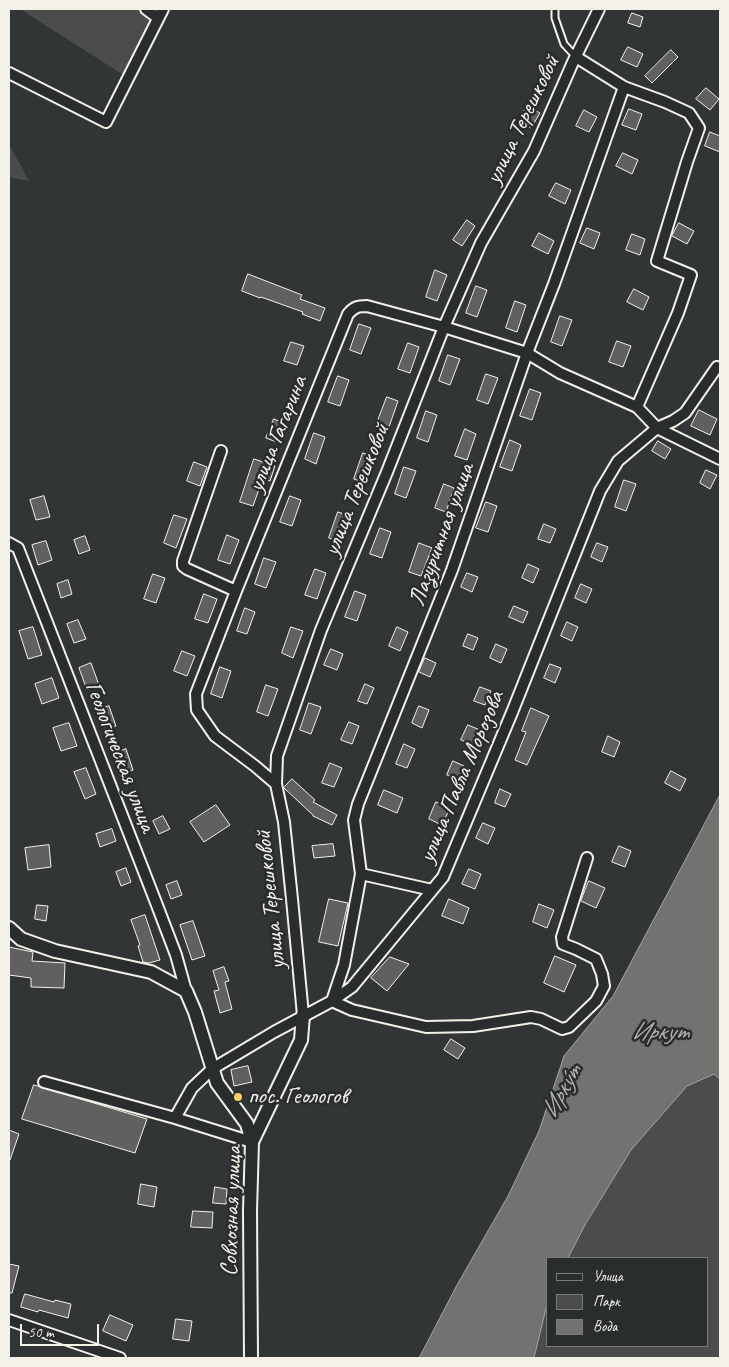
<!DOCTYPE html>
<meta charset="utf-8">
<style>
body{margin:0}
#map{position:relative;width:729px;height:1367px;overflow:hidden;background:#323535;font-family:Caveat,sans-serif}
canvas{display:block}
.frame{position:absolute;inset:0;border:10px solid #f4f1e8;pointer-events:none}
.legend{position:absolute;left:546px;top:1257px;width:162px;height:90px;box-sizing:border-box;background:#2a2d2e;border:1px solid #7b7b78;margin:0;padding:6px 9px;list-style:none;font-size:15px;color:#f4f1e8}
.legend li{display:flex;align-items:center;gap:10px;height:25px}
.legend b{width:25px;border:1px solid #7b7b78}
.scale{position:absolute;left:20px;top:1324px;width:79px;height:22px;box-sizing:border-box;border:2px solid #f4f1e8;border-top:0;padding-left:6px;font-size:15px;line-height:18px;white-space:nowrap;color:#f4f1e8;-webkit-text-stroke:4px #2a2d2e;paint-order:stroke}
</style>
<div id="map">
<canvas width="729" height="1367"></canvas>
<div class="frame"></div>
<ul class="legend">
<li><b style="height:6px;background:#2a2d2e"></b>Улица</li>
<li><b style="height:14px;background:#4b4d4c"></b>Парк</li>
<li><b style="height:14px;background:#727370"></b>Вода</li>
</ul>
<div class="scale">50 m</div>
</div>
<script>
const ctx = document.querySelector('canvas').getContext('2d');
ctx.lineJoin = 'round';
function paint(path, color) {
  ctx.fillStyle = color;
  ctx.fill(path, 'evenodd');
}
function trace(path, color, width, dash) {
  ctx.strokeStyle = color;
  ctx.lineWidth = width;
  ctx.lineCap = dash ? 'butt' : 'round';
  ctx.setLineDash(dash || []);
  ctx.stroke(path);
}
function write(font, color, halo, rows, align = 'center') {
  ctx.font = font + ' Caveat,sans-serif';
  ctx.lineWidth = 5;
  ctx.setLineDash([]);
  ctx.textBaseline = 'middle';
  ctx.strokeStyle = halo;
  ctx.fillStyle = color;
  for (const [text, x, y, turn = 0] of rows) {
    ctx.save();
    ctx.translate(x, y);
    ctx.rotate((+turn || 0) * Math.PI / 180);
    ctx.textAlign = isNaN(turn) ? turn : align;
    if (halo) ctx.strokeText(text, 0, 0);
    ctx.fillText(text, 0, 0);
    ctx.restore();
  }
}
paint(new Path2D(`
 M20 9H138L153 20 125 76Z
 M9 144 29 181 9 177Z
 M714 1074 720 1079V1358H534L548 1300V1346H708V1258H568L586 1223 631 1150 687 1086Z`), '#4b4d4c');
const water = new Path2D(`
 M720 795V1079L714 1074 687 1086 631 1150 586 1223 568 1258H548V1300L534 1358H419L457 1285 508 1196 539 1131 564 1056 613 996Z`);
paint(water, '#727370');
trace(water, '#a6a5a0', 1);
const building = new Path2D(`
 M632 13 643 17 640 27 628 23Z
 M628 47 643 54 637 67 621 60Z
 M671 50 678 57 652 83 645 76Z
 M706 88 719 99 710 110 696 99Z
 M527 106 540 113 531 128 519 121Z
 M629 109 642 114 636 130 622 125Z
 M584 110 597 117 589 132 576 126Z
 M710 132 720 136V152L705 146Z
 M623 153 638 160 632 174 616 166Z
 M556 183 571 190 565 204 549 196Z
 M467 220 475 226 462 246 453 240Z
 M679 223 694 231 687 244 672 236Z
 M587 228 600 233 594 249 580 243Z
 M539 233 554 241 548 254 532 246Z
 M632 234 645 239 640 255 626 250Z
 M435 270 447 275 437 301 426 297Z
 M248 274 302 295 300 299 325 308 320 321 302 314 303 312 261 297 260 298 242 291Z
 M476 286 487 290 477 317 466 313Z
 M634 289 649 297 643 310 627 302Z
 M515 301 526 305 517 332 506 328Z
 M560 316 572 320 562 346 551 342Z
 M359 324 371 328 361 354 350 350Z
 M617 341 631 346 623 367 609 362Z
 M291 342 304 346 297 365 284 361Z
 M408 343 419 347 410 373 398 369Z
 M448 355 460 359 450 385 439 381Z
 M486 374 498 378 488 404 477 400Z
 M338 376 349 380 340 406 328 402Z
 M530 389 541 393 532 420 520 416Z
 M387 397 398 401 389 427 377 423Z
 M699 410 717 419 710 435 691 426Z
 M426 411 437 415 428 442 417 438Z
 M274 419 286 424 279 443 266 438Z
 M465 429 476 434 467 460 455 456Z
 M314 433 325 437 316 464 305 459Z
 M510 440 521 445 512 471 500 467Z
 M658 441 671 449 665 459 652 451Z
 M363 453 375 457 365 483 354 479Z
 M254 459 275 466 270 481 263 478 253 506 240 502Z
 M194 462 207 467 200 486 187 481Z
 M404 467 416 471 406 498 395 494Z
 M706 470 717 475 710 489 700 483Z
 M624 480 636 484 626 511 615 507Z
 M444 484 454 488 446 512 435 508Z
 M44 496 50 517 36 520 30 500Z
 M290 496 301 500 292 526 280 522Z
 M486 502 497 506 488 532 476 528Z
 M338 512 350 516 340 542 329 538Z
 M174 515 187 519 176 548 164 543Z
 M544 524 556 529 550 543 538 539Z
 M380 528 391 532 382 558 370 554Z
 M227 535 239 540 230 564 218 560Z
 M85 536 90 550 79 554 74 540Z
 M46 541 52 560 38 565 32 545Z
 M419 543 432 548 421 576 409 572Z
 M597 543 608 547 602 562 591 557Z
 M264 558 276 562 266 588 255 584Z
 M528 564 539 569 533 583 522 578Z
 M315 569 326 573 317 599 305 595Z
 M467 573 478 577 472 592 461 587Z
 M153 574 165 578 156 603 144 599Z
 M68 580 72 594 61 598 57 584Z
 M581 584 592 589 586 603 575 598Z
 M355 591 366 595 357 621 345 617Z
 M204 594 217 599 208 623 195 619Z
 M514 606 528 612 523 623 509 617Z
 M245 608 255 612 247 634 237 631Z
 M78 620 86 639 74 643 67 624Z
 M567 622 578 627 572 641 561 636Z
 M33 627 42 655 28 659 19 631Z
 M291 627 303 631 293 658 282 653Z
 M397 627 408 632 400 651 389 646Z
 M468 634 478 638 473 650 463 646Z
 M496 644 507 649 501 663 490 658Z
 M331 649 343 654 337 670 324 665Z
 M182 651 195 656 187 676 174 671Z
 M425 658 436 663 430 677 419 672Z
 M91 663 99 685 87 690 79 668Z
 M550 664 561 668 555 683 544 678Z
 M220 667 231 671 222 698 211 694Z
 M52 678 59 698 42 704 35 684Z
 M365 684 374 688 367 704 358 701Z
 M266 685 278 689 268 716 257 712Z
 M480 687 491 691 485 705 474 701Z
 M309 703 321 707 311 734 300 730Z
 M109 706 116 726 105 730 98 710Z
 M419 706 429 710 422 728 412 723Z
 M531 708 549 716 527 765 515 760 526 732 522 731Z
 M349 722 359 726 352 744 341 740Z
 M69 723 77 746 61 751 53 728Z
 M468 725 480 730 474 745 461 740Z
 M608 736 620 742 614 757 602 752Z
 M404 744 415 749 407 768 396 764Z
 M126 749 133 770 120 775 113 754Z
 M453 761 464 766 458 780 447 775Z
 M330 763 342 768 334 787 322 783Z
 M86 768 96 794 85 799 74 772Z
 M671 771 686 779 680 791 665 783Z
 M292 779 315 800 313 802 337 815 332 825 313 816V815L284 788Z
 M500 789 511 794 505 807 495 803Z
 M384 790 403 798 397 813 378 805Z
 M436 802 450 808 442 825 429 819Z
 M216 805 230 825 204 842 190 822Z
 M163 816 170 829 159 834 153 821Z
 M483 823 495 828 488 844 476 838Z
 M112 829 116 841 100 847 96 834Z
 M333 844 335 856 314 858 312 846Z
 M49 845 51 867 28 870 25 848Z
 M619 846 631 851 625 867 612 862Z
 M126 868 131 882 121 886 116 872Z
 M469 869 481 874 475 889 462 884Z
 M177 881 182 895 171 899 166 885Z
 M589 881 605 888 596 908 581 901Z
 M329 899 348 903 338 946 319 942Z
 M449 899 469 908 463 924 442 916Z
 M539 904 554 910 547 928 533 922Z
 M37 905 48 906 46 921 35 919Z
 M145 915 160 960 149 963 143 962 138 946 140 945 131 920Z
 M193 921 205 956 192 960 180 925Z
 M9 947 33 952 32 961 65 963 64 988 31 987V978L9 975Z
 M555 956 576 965 564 992 544 983Z
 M390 957 409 964 387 991 371 978Z
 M224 967 229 981 225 982 232 1009 220 1013 214 991 219 990 213 971Z
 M451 1039 465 1048 458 1059 444 1050Z
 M248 1066 252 1082 234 1086 231 1070Z
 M34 1085 147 1119 135 1153 22 1119Z
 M9 1130 19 1134 10 1160 9 1159Z
 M141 1184 157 1187 154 1207 138 1204Z
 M215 1187 227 1189 226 1204 213 1203Z
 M193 1211 213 1212 212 1228 191 1227Z
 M9 1264 19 1266 12 1293H9Z
 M25 1294 54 1302 55 1300 71 1304 68 1318 39 1310 38 1312 21 1307Z
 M110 1315 133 1325 126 1341 103 1331Z
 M176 1319 192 1321 189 1341 173 1339Z`);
paint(building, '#5f605f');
trace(building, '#f4f1e8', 1);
const service = new Path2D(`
 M555 9V18L564 44 576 57`);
const minor = new Path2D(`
 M146 9 158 18
 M576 57 624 87 665 102 689 113 699 128 687 162 657 261 691 275 678 313 637 407
 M9 73 106 122 163 9
 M221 451 183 561V566L187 569 236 591
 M9 543 18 548 155 900 176 955 186 991
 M276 784 255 766 215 736 197 710 196 694 236 591 348 314C354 307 358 306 367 306L444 327 527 353 560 373 637 407 657 428 720 459
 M587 858 562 937 563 944 576 949 596 959 602 974 604 986 596 1001 569 1027 562 1029 541 1019 531 1017 473 1026 426 1027 352 1010 332 1001 344 965 361 874 354 820 358 804 452 570 527 353 554 284 624 87
 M361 874 432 890
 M303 1015 292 899 284 822 276 784 277 756 321 630 387 472 444 327 481 243 534 151 573 62 599 9
 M44 1082 175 1118 252 1142
 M175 1118 192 1088 212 1069 274 1032 332 1001 352 987 443 877 513 710 600 491 618 461 657 428 673 421 685 413 717 367
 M9 1320 120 1358`);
const tertiary = new Path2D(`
 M9 928 21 939 55 951 151 972 186 991 195 1012 217 1083 247 1124 252 1142
 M251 1358 250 1211 252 1142 301 1040 303 1015`);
trace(service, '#f4f1e8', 9);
trace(minor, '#f4f1e8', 14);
trace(tertiary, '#f4f1e8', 16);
trace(service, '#2a2d2e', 5);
trace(minor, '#2a2d2e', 10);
trace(tertiary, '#2a2d2e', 12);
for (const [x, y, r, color] of [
 [238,1097,5,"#ffd166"]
]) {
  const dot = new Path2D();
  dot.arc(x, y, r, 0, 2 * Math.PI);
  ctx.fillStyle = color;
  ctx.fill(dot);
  trace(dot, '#2a2d2e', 2);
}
write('24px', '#f4f1e8', '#2a2d2e', [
 ["улица Терешковой",523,120,-64],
 ["улица Гагарина",278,434,-68],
 ["улица Терешковой",357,490,-68],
 ["Лазуритная улица",442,535,-70],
 ["Геологическая улица",120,757,69],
 ["улица Павла Морозова",462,777,-67],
 ["улица Терешковой",271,900,-96],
 ["Совхозная улица",232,1211,-88]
]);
write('24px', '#f4f1e8', '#2a2d2e', [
 ["пос. Геологов",248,1097]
], 'left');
write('italic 25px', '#b3b2ac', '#2a2d2e', [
 ["Иркут",660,1032],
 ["Ирку́т",562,1092,-61]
]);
</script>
